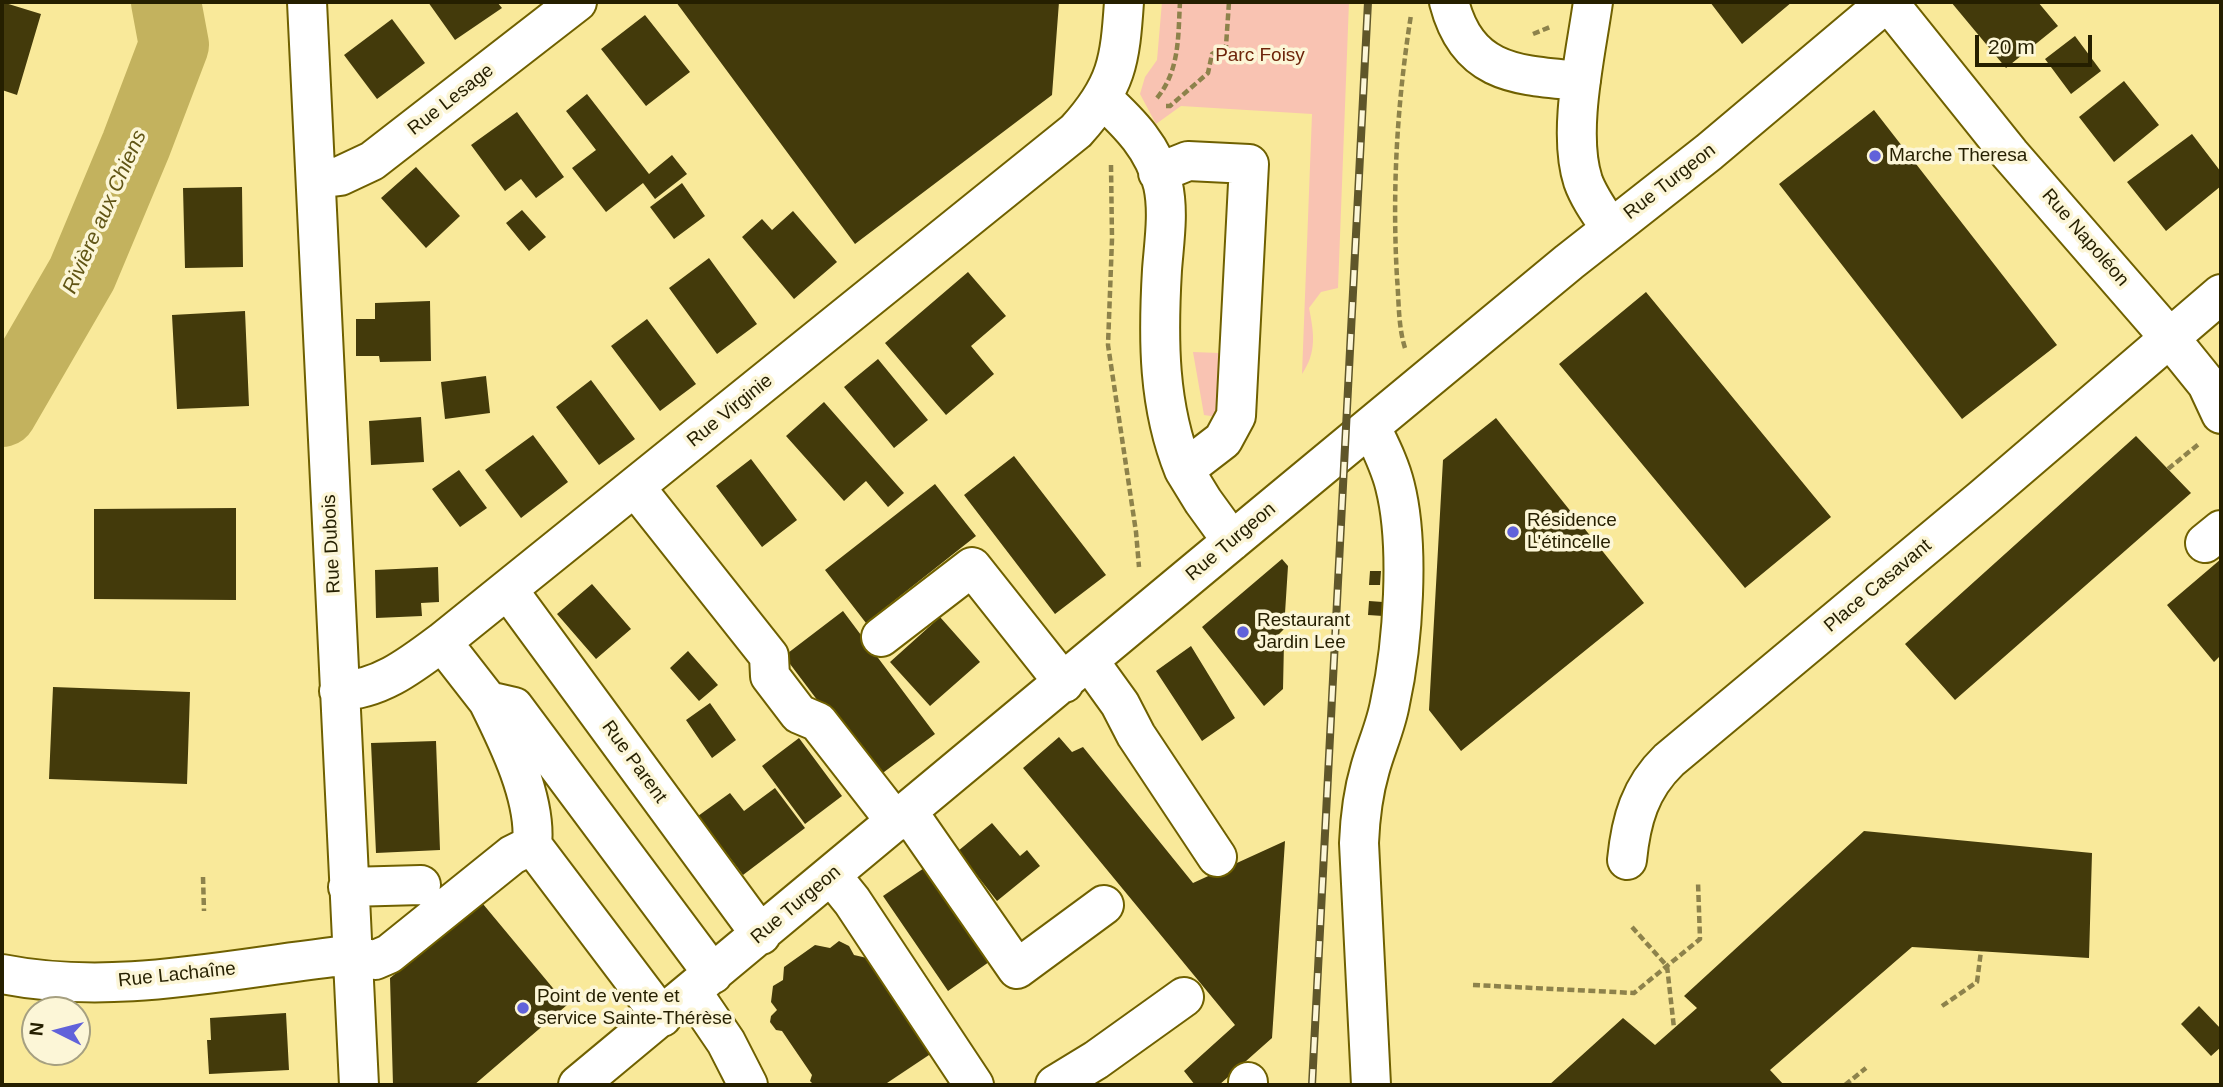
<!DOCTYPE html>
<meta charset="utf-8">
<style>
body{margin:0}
#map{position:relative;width:2223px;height:1087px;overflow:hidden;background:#f9e99a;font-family:Arial,sans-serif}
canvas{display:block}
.frame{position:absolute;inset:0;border:4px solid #251f00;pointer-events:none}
.north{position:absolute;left:21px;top:996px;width:70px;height:70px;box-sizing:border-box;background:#fcf6d7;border:2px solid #a6a081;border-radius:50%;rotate:276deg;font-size:19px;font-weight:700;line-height:28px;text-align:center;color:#251f00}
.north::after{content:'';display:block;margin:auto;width:24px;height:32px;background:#6162da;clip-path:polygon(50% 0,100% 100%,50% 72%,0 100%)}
.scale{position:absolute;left:1975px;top:35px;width:117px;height:32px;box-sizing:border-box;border:4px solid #251f00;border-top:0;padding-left:9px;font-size:21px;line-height:24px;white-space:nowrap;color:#251f00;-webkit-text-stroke:5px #fcf6d7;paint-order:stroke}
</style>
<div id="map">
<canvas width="2223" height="1087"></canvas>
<div class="frame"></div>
<div class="north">N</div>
<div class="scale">20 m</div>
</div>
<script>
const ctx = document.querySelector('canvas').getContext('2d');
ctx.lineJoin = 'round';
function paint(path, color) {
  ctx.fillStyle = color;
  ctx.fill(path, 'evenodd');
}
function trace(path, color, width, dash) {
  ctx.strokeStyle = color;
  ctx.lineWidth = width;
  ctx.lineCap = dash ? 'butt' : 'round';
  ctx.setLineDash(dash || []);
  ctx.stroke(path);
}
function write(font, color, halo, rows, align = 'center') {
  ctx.font = font + ' Arial,sans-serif';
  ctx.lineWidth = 7;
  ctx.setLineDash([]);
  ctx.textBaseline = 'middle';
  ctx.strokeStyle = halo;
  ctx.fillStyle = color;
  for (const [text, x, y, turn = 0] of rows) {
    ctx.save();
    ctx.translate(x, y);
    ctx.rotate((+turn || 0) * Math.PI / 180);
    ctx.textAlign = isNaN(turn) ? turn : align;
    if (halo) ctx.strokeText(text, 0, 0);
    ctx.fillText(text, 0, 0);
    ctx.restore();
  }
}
paint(new Path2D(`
 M1162 2H1349L1338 288 1321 292 1309 308C1314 333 1317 352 1302 374L1312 114 1181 106 1156 124 1140 94 1145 77 1157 60Z
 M1193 352 1219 353 1217 417 1204 415Z`), '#f9c3b2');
trace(new Path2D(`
 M2 412 82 274 136 145 174 45 166 2`), '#c3b25e', 70);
paint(new Path2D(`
 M2 2 41 14 17 95 2 90Z
 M428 2H497L502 8 455 40Z
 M676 2H1059L1052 95 855 244Z
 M1710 2H1792L1742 44Z
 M1951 2H2038L2058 26 2006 68Z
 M645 15 690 72 646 106 601 49Z
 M392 19 425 63 377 99 344 55Z
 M2075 36 2101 71 2071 94 2045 59Z
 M2124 81 2159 125 2114 162 2079 117Z
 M587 94 649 174 672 155 687 174 655 199 643 183 606 212 572 168 596 150 566 111Z
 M1874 110 2057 345 1962 419 1779 184Z
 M517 112 564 177 536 198 521 179 505 191 471 145Z
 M2192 134 2221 172V186L2166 231 2127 182Z
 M416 167 460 216 426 248 381 198Z
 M682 183 705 216 674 239 650 207Z
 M242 187 243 267 185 268 183 188Z
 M522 210 546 237 529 251 506 223Z
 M793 211 837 262 794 299 742 237 762 219 772 230Z
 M709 258 757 324 717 354 669 288Z
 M968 272 1006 316 971 346 994 374 946 415 885 343Z
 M1646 292 1831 517 1745 588 1559 364Z
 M430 301 431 361 380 362 379 356H356V319H375V303Z
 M245 311 249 406 177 409 172 315Z
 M647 319 696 384 660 411 611 346Z
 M878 359 928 420 894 448 844 387Z
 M486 376 490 413 445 419 441 382Z
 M591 380 635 439 599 465 556 407Z
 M824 402 904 493 888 507 866 481 844 501 786 436Z
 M421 417 424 462 371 465 369 421Z
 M1496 418 1644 603 1461 751 1429 710 1443 460Z
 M533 435 568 482 521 518 485 470Z
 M2136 436 2191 493 1955 700 1905 644Z
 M1014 456 1106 575 1055 614 964 495Z
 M751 459 797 520 762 547 716 486Z
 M459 470 487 508 460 527 432 489Z
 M935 484 976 536 866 623 825 570Z
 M236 508V600L94 599V509Z
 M1282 559 1288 566 1284 629 1278 635 1284 642 1283 689 1264 706 1202 627Z
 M2221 559V655L2214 662 2167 605Z
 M438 567 439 602 421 603 422 616 376 618 375 570Z
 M1370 571H1381L1380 585H1369Z
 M592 584 631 629 596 659 557 614Z
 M1369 601 1383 602V616L1368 615Z
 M843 611 935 734 876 778 784 656Z
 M940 617 980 662 930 706 890 662Z
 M1191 646 1235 718 1202 741 1156 671Z
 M688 651 718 685 699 701 670 668Z
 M53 687 190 692 187 784 49 779Z
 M710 703 736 740 712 758 686 720Z
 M1059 737 1072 752 1083 747 1193 883 1285 841 1272 1038 1219 1085H1195L1184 1071 1235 1025 1023 768Z
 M799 738 842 796 805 824 762 766Z
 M436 741 440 850 376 853 371 743Z
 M775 788 805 828 743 875 698 816 730 793 744 811Z
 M992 823 1020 856 1027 850 1040 866 997 901 958 851Z
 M1864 831 2092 853 2089 958 1912 947 1770 1070 1784 1085H1549L1623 1018 1655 1045 1697 1008 1684 996Z
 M930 864 996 957 948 991 883 896Z
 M483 904 567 1005 474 1085H393L390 978Z
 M839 941 849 946 854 955 867 958 932 1053 884 1085H814L810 1081 812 1075 782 1031 776 1030 770 1022 771 1016 777 1010 771 1002 773 986 783 980 784 967 815 945 830 948Z
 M2199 1006 2221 1029V1047L2211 1056 2181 1024Z
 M286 1013 289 1070 209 1074 207 1040H211L210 1018Z`), '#433a0b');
const minor = new Path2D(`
 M307 2 359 1085
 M1449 2C1468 75 1517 75 1581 81
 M1593 2C1586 53 1567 132 1583 181 1589 198 1601 214 1611 229
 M1888 2 2010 154 2169 337 2207 384 2221 414
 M1103 99C1130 124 1154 148 1163 185 1169 212 1164 243 1162 270 1158 339 1158 406 1184 470
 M1158 173 1188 161 1249 164 1236 416 1223 440 1184 470 1203 501 1232 541
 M316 179 340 176 372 161 577 2
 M635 487 769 656 770 676 799 714 818 722 896 822
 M2205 543 2221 530
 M508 590 761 935
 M881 637 972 567 1064 683
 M442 642 488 701 514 707 713 974
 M1089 661 1120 704 1136 735 1217 857
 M339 691C379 690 410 666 442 642L1076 131C1117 86 1120 61 1124 2
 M488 701C508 741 537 800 532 845L662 1017
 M908 812 1017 969 1104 905
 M1627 860C1631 820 1640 788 1669 760L1983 498 2221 294
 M831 875 852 901 974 1085
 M348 887 421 885
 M2 974C118 997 235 967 351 955L375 960 389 954 512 855 532 845
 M692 992 726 1042 748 1085
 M578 1085 1232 541 1569 262 1709 152 1887 2
 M1055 1085 1096 1060 1184 997
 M1248 1085V1082
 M1371 1085 1359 843C1360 818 1363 793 1370 769 1376 747 1386 726 1390 703 1403 644 1410 545 1395 486 1390 465 1380 446 1371 427`);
trace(minor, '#6f6000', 42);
trace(new Path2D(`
 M1533 34 1550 27
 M1157 98C1180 70 1178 36 1180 2
 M1166 106H1170L1208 73 1212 54 1226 46 1229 2
 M1111 165 1112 239 1108 345 1136 532 1139 567
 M1405 348C1398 326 1399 301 1397 278 1392 190 1397 103 1411 15
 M2168 469 2200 443
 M203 877 204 911
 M1632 927 1667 966 1674 1028
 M1473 985 1634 993 1700 939 1698 882
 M1942 1006 1977 982 1981 951
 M1845 1085 1866 1068`), '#8d824b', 4.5, [7, 3.5]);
trace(minor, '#fff', 38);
const rail = new Path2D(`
 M1312 1085 1368 2`);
trace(rail, '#5f562a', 8);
trace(rail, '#fcf6d7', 5, [16]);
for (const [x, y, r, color] of [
 [1875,156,7,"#6162da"],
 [1513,532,7,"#6162da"],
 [1243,632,7,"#6162da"],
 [523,1008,7,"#6162da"]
]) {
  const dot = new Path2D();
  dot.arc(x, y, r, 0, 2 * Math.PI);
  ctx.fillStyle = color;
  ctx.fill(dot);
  trace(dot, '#fcf6d7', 2.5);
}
write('19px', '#6d240a', '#fcf6d7', [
 ["Parc Foisy",1260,56]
]);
write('19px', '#251f00', '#fcf6d7', [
 ["Rue Lesage",451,100,-38],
 ["Rue Turgeon",1670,182,-38],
 ["Rue Napoléon",2085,238,49],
 ["Rue Virginie",730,411,-39],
 ["Rue Turgeon",1231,542,-40],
 ["Rue Dubois",332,544,-93],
 ["Place Casavant",1878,586,-40],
 ["Rue Parent",634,762,54],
 ["Rue Turgeon",796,905,-40],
 ["Rue Lachaîne",177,975,-6]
]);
write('19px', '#251f00', '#fcf6d7', [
 ["Marche Theresa",1889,156],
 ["Résidence",1527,521],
 ["L'étincelle",1527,543],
 ["Restaurant",1257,621],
 ["Jardin Lee",1257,643],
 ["Point de vente et",537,997],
 ["service Sainte-Thérèse",537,1019]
], 'left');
write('italic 21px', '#615515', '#fcf6d7', [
 ["Rivière aux Chiens",105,212,-66]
]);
</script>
